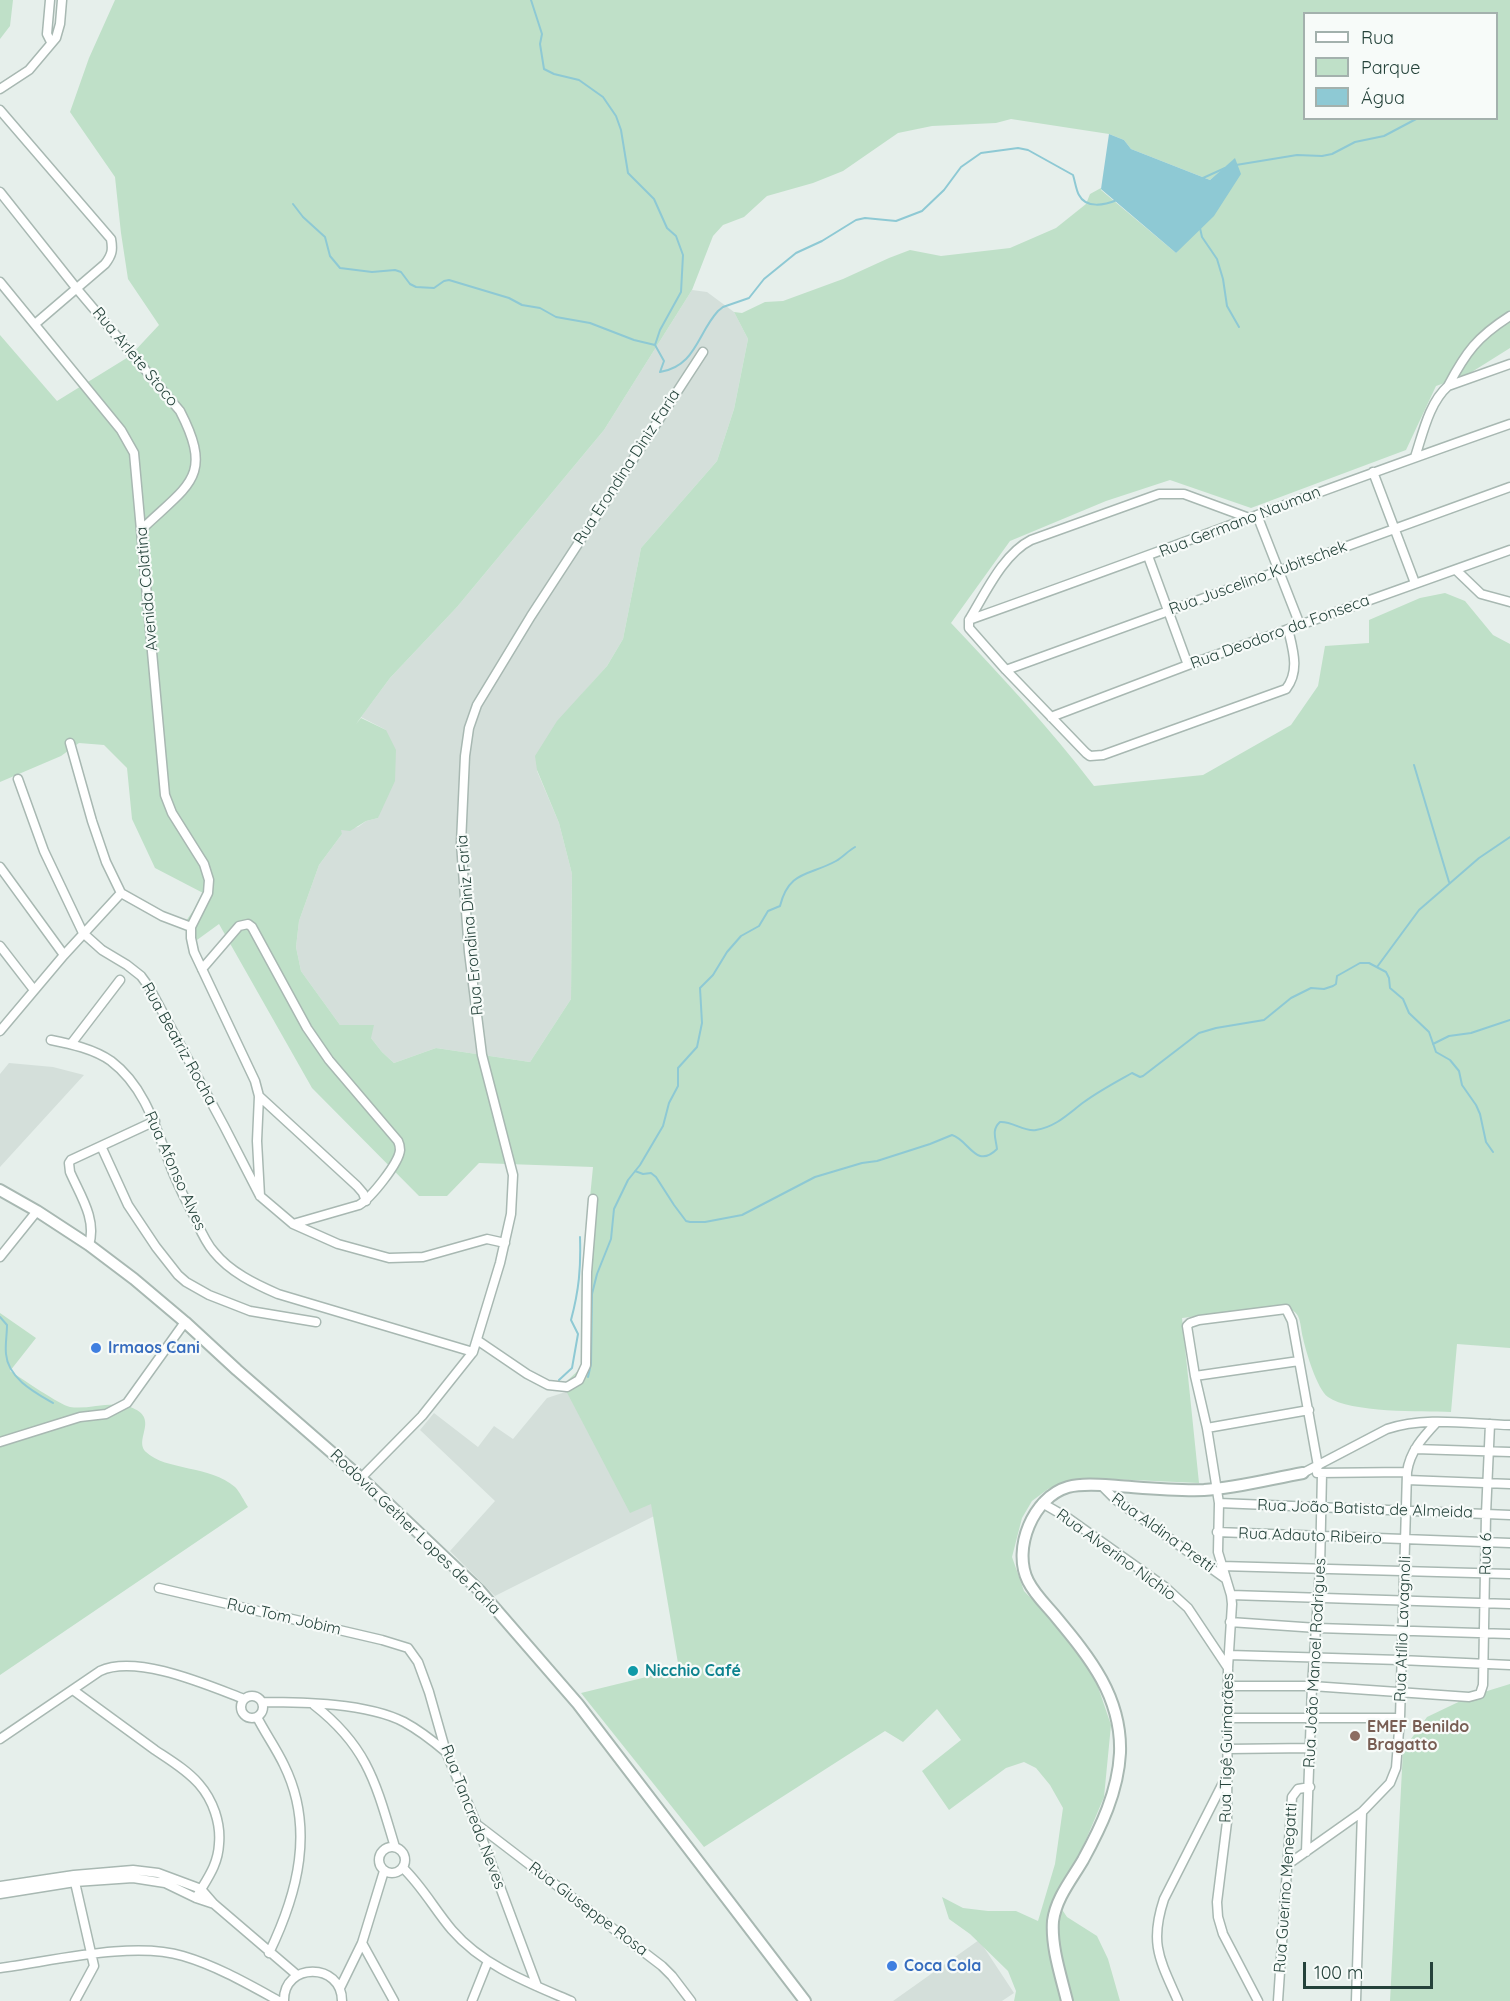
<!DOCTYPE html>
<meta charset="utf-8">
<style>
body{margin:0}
#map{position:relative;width:1510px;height:2001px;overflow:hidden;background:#e6efeb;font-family:Quicksand,sans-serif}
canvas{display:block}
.legend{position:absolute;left:1303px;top:12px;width:195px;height:108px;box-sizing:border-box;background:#f7fbf9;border:2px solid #a3b1ad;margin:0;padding:8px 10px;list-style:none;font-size:18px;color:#24423a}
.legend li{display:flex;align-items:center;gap:12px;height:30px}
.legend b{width:30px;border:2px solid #a3b1ad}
.scale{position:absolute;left:1303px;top:1962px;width:130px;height:27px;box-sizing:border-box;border:3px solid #24423a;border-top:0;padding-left:8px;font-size:18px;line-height:21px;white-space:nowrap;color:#24423a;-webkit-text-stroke:4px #f7fbf9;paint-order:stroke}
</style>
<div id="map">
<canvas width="1510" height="2001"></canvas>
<ul class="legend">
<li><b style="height:8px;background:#fff"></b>Rua</li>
<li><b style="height:16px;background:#bfe0c8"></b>Parque</li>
<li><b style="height:16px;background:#8ec9d4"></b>Água</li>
</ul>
<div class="scale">100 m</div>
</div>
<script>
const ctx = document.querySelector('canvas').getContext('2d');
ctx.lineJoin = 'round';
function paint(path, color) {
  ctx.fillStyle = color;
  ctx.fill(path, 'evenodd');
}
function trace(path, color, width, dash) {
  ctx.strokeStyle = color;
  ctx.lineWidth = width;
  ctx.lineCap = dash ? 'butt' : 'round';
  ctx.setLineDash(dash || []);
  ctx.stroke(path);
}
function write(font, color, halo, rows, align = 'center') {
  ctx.font = font + ' Quicksand,sans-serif';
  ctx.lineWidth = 4.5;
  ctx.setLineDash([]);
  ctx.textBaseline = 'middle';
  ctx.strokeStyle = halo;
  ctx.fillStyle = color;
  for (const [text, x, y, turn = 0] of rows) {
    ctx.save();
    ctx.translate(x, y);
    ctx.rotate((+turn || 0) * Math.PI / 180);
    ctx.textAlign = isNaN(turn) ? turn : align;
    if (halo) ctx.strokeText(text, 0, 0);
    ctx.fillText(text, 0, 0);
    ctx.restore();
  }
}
paint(new Path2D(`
 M692 290 707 292 734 312 748 339 734 409 717 461 641 548 623 639 607 666 583 693 537 771 559 823 572 874 571 999 530 1062 436 1048 394 1063 382 1052 371 1038 340 1025 301 971 296 947 299 921 319 865 342 834 340 830 358 827 366 821 378 818 386 730 361 717 390 678 457 607 604 430Z
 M9 1063 53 1067 84 1075 0 1167V1074Z
 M590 1384 684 1501 495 1596 450 1551 495 1501 420 1430 434 1413 478 1447 494 1426 513 1439 547 1398Z
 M979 1940 1014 1993 1002 2001H893Z`), '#d4dfda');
paint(new Path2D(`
 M0 0H13L10 26 0 39Z
 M115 0H1510V348L1467 375 1436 386 1406 450 1251 508 1170 480 1106 501 1010 541 951 623C1000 675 1050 728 1094 786L1203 775 1291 725 1318 686 1325 646 1369 643V620L1420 598 1445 593 1465 601 1493 635 1510 644V1348L1457 1344 1451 1412C1422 1411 1350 1413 1328 1397 1317 1389 1306 1352 1303 1338 1301 1331 1301 1322 1298 1316 1295 1310 1288 1308 1283 1306L1182 1318 1199 1483 1088 1478 1048 1489 1032 1501 1022 1518 1012 1557 1024 1591 1065 1634 1084 1660 1096 1681 1111 1725 1104 1797 1072 1873 1057 1902 1067 1917 1097 1936 1108 1959 1120 2001H1014L1016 1991 1008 1971 970 1934 949 1919 942 1897 963 1908 988 1911H1016L1038 1921 1055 1864 1063 1808 1050 1785 1036 1768 1024 1762 1006 1768 949 1810 922 1771 961 1740 937 1709 903 1742 885 1731 704 1847 581 1693 679 1669 651 1504 630 1513 563 1385 569 1381 568 1380 582 1367 588 1218 593 1167 479 1163 447 1196H419L312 1088 219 924 197 940 186 921 205 894 155 868 132 819 127 768 104 745 79 743 61 756 0 782V335L57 401 130 356 159 325 128 279 121 233 115 177 70 112 89 58ZM1304 14H1496V118H1304ZM1011 119 1109 134 1124 140 1131 149 1210 180 1235 159 1176 253 1101 190V188L1090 194 1086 204 1056 228 1010 248 941 256 910 250 889 258 843 279 783 301 765 302 742 313 734 312 748 339 734 409 717 461 641 548 623 639 607 666 557 721 535 756 537 770 559 823 572 874 571 999 530 1062 436 1048 394 1063 382 1052 371 1038 374 1025H340L301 971 296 947 299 921 319 865 342 834 341 830 350 831 366 821 378 818 395 781 396 750 386 730 361 718 356 724 390 678 457 607 604 430 692 290 713 236 723 225 744 217 767 196 813 183 843 171 898 133 932 126 996 123Z
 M0 1313 36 1338 10 1371C21 1378 60 1405 70 1407 89 1410 111 1400 130 1407 161 1418 133 1439 146 1452 166 1471 210 1465 235 1487 240 1492 244 1501 248 1507L0 1675Z
 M1510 1684V2001H1390L1403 1750 1427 1717 1471 1696Z`), '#bfe0c8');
paint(new Path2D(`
 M1109 134 1124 140 1131 149 1210 180 1235 158 1241 174 1214 216 1176 253 1101 189Z`), '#8ec9d4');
trace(new Path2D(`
 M531 0 542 34 540 44 544 69 554 74 579 80 603 97 616 116 621 130 628 173 654 199 667 228 676 236 683 255 681 292 660 330 655 345
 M1236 165 1297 155 1322 156 1332 154 1355 142 1384 136 1418 118
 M1203 178 1225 168
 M293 204 303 217 325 237 330 256 340 268 372 272 395 270 401 272 410 284 416 287 434 288 444 281 449 280 509 298 522 305 540 308 556 317 590 323 634 340 655 345 664 361 660 372
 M1200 228 1202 237 1217 259 1223 279 1227 306 1239 327
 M660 372C696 366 697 334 718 311L723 307 749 298 764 279 796 253 822 241 856 220 865 218 896 221 922 211 944 190 961 167 981 153 1018 148 1028 150 1073 175C1075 181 1076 190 1079 195 1086 209 1105 205 1117 200
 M1414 765 1449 882
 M1377 967 1419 910 1479 858 1510 837
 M1433 1044 1449 1036 1471 1033 1510 1020
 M635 1171 643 1174 651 1173 656 1177 674 1205 686 1221 690 1222H705L742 1215 815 1177 862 1163 877 1161 930 1144 952 1135C969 1140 976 1170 997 1149 996 1139 991 1130 1000 1122 1013 1121 1023 1132 1036 1130 1056 1127 1069 1113 1084 1102 1099 1091 1116 1082 1132 1073L1140 1077 1143 1076 1199 1033 1216 1028 1264 1020 1291 998 1311 988 1324 989 1333 986 1336 984 1337 976 1360 963H1369L1386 972 1389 978 1390 988 1403 999 1409 1013 1429 1032 1436 1052 1450 1060 1459 1071 1462 1085 1476 1105 1480 1114 1486 1142 1493 1152
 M0 1317 7 1325C7 1335 5 1344 6 1354 8 1378 34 1392 53 1403
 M588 1377 591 1364 592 1294 597 1274 611 1239 614 1209 628 1180 640 1165 663 1126 669 1103 678 1086V1068L697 1047 702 1023 700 988 713 975 727 952 741 936 759 926 768 911 780 906C789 870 809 876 836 861 843 857 848 851 855 847
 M559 1380 572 1368 578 1334 571 1320C579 1290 581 1268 580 1237`), '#8ec9d4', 2);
const minor = new Path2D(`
 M50 0 47 34 51 42
 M0 89 29 70 56 38 60 24 62 0
 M0 110 111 239C113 250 112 255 105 264L35 324
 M0 192 77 289 180 411C214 477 189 484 142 529
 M0 282 121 430 134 453 165 795 172 813 204 864 209 880 208 893 191 927V938L194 952 255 1081 259 1096 257 1141 260 1196
 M1448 386C1466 352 1477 337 1510 316
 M1415 457C1423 433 1429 403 1448 386L1510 364
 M1373 472 1415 583
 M1257 515 1300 625
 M1249 518 1184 494H1159L1031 540C1003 554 985 594 969 620V628L1006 670 1086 753 1090 756 1103 755 1286 689C1300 671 1293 650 1288 629
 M1148 556 1188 665
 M1456 570 1481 594 1510 602
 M969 620C1150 556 1329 487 1510 424
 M1006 670 1510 487
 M1051 717 1188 665 1510 550
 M70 743 92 821 106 862 121 893 162 916 191 927
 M18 779 44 851 83 933 102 950 127 965 141 976 149 987 224 1126 260 1196 293 1224 338 1244 389 1258 423 1257 487 1239 505 1243
 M0 867 64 955
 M0 946 34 990
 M202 969 239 926 248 924 252 927 307 1028 329 1060 398 1141C399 1143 400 1147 400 1150 399 1163 371 1198 359 1205L293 1224
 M0 1031 64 955 121 893
 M51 1040C71 1044 94 1049 111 1061 148 1089 158 1136 174 1175 180 1189 187 1203 194 1216 200 1229 205 1242 214 1252 230 1272 255 1284 278 1294L473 1352
 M71 1044 120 980
 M259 1096 357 1186 363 1193 366 1201
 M101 1146 128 1205 156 1247 178 1275 186 1282 209 1295 250 1311 316 1322
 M89 1245C97 1219 80 1195 70 1172L69 1163 71 1160 155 1121
 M0 1257 37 1211
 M477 1340 527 1374 548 1385 567 1387 579 1380 586 1365 587 1272 593 1199
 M1195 1376 1299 1361
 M1207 1428 1309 1410
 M0 1442 80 1417 106 1414 127 1403 132 1396 185 1322
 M1415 1449 1510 1452
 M1303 1473 1387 1429C1426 1416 1469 1424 1510 1425
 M1317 1473 1407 1472
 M361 1478 422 1416 473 1352 500 1263 511 1214 513 1175 482 1055 469 952 461 843 465 756 469 728 477 705 531 616 703 352
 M1407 1480 1510 1484
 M1101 1485 1116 1500 1226 1579
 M1042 1503 1068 1518 1165 1587 1188 1608 1228 1668
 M1219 1503 1510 1515
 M1217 1532 1510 1543
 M1221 1566 1510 1574
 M159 1588 382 1640 408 1648 418 1662 429 1692 446 1752 477 1825 537 1986
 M1231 1595 1510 1604
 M1230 1622 1317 1628 1510 1634
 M1229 1655 1400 1660 1510 1665
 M1228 1686H1312L1469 1697 1480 1694 1483 1685 1486 1514 1490 1424
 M73 1690C100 1710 128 1730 155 1750 170 1760 187 1770 199 1784 213 1800 221 1823 219 1844 218 1866 206 1880 196 1898
 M241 1707a11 11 0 1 1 22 0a11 11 0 1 1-22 0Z
 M262 1702C303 1702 367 1703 404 1722 419 1730 433 1741 446 1752
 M314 1705C368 1747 376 1784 395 1847
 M257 1717C265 1733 276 1748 284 1765 315 1828 298 1893 269 1953
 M1228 1718H1400
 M0 1739 100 1671C137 1654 207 1685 244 1699
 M1227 1749 1311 1748
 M479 1826 662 1966 672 1976 691 2001
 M379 1860a13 13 0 1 1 26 0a13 13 0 1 1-26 0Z
 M1306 1852 1312 1686 1320 1569 1322 1473
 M1287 1865 1362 1812 1390 1783 1396 1768 1400 1718 1407 1472C1410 1451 1423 1437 1437 1422
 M403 1868C422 1886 435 1910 452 1930 483 1966 529 1983 571 2001
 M74 1878 94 1966 75 2001
 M0 1886 74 1875 133 1870 158 1873 201 1889 214 1904 297 1975
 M0 1894 75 1882 133 1878 165 1883 196 1898 214 1904
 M362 1943 394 2001
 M0 1968C53 1961 133 1941 183 1956 217 1966 248 1984 279 2001
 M340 1988 362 1943 384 1871
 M284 2001C283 1962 342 1962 342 2001
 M472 2001 488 1961
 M1178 2001C1160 1960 1149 1944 1164 1899L1225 1779
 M1258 2001 1223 1934 1218 1917 1217 1902 1227 1822 1228 1668 1232 1604 1231 1595 1218 1552 1219 1503 1207 1428 1195 1376 1187 1326 1190 1323 1199 1320 1286 1309 1292 1321 1318 1466
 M1278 2001 1292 1797 1298 1789 1310 1787
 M1356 2001 1362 1812`);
const tertiary = new Path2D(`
 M0 1190 37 1211 89 1245 134 1279 185 1322 237 1370 361 1478 480 1591 578 1704 805 2001
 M1067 2001C1061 1976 1051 1947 1053 1921 1056 1898 1072 1879 1083 1860 1101 1827 1118 1792 1120 1753 1122 1697 1090 1658 1056 1617 1047 1606 1035 1595 1028 1581 1012 1549 1033 1497 1068 1487 1083 1483 1102 1485 1118 1486 1146 1488 1175 1491 1204 1490 1237 1488 1270 1479 1303 1473`);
trace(minor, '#a8b8b2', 11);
trace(tertiary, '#a8b8b2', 14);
trace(minor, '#fff', 8);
trace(tertiary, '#fff', 10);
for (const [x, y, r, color] of [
 [96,1348,6,"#3f7fe0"],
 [633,1671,6,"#0f9aa8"],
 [1355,1736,6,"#8d6e63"],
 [892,1966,6,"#3f7fe0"]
]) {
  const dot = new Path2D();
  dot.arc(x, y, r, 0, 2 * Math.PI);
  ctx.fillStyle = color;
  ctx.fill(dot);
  trace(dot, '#f7fbf9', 2);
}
write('16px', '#24423a', '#f7fbf9', [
 ["Rua Arlete Stoco",135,357,50],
 ["Rua Erondina Diniz Faria",627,467,-57],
 ["Rua Germano Nauman",1240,522,-21],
 ["Rua Juscelino Kubitschek",1258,578,-20],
 ["Avenida Colatina",147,589,-95],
 ["Rua Deodoro da Fonseca",1280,632,-20],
 ["Rua Erondina Diniz Faria",470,925,-95],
 ["Rua Beatriz Rocha",179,1044,61],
 ["Rua Afonso Alves",175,1171,66],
 ["Rua João Batista de Almeida",1365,1509,2],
 ["Rodovia Gether Lopes de Faria",415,1532,44],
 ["Rua Aldina Pretti",1163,1533,36],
 ["Rua Adauto Ribeiro",1310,1536,2],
 ["Rua 6",1486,1554,-89],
 ["Rua Alverino Nichio",1116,1555,36],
 ["Rua Tom Jobim",284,1617,13],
 ["Rua Atílio Lavagnoli",1403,1629,-88],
 ["Rua João Manoel Rodrigues",1315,1663,-87],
 ["Rua Tigê Guimarães",1227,1748,-89],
 ["Rua Tancredo Neves",473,1817,69],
 ["Rua Guerino Menegatti",1286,1888,-86],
 ["Rua Giuseppe Rosa",588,1909,37]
]);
write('bold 16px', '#366cbe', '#f7fbf9', [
 ["Irmaos Cani",108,1348],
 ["Coca Cola",904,1966]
], 'left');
write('bold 16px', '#0d838f', '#f7fbf9', [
 ["Nicchio Café",645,1671]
], 'left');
write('bold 16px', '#785e54', '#f7fbf9', [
 ["EMEF Benildo",1367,1727],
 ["Bragatto",1367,1745]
], 'left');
</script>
